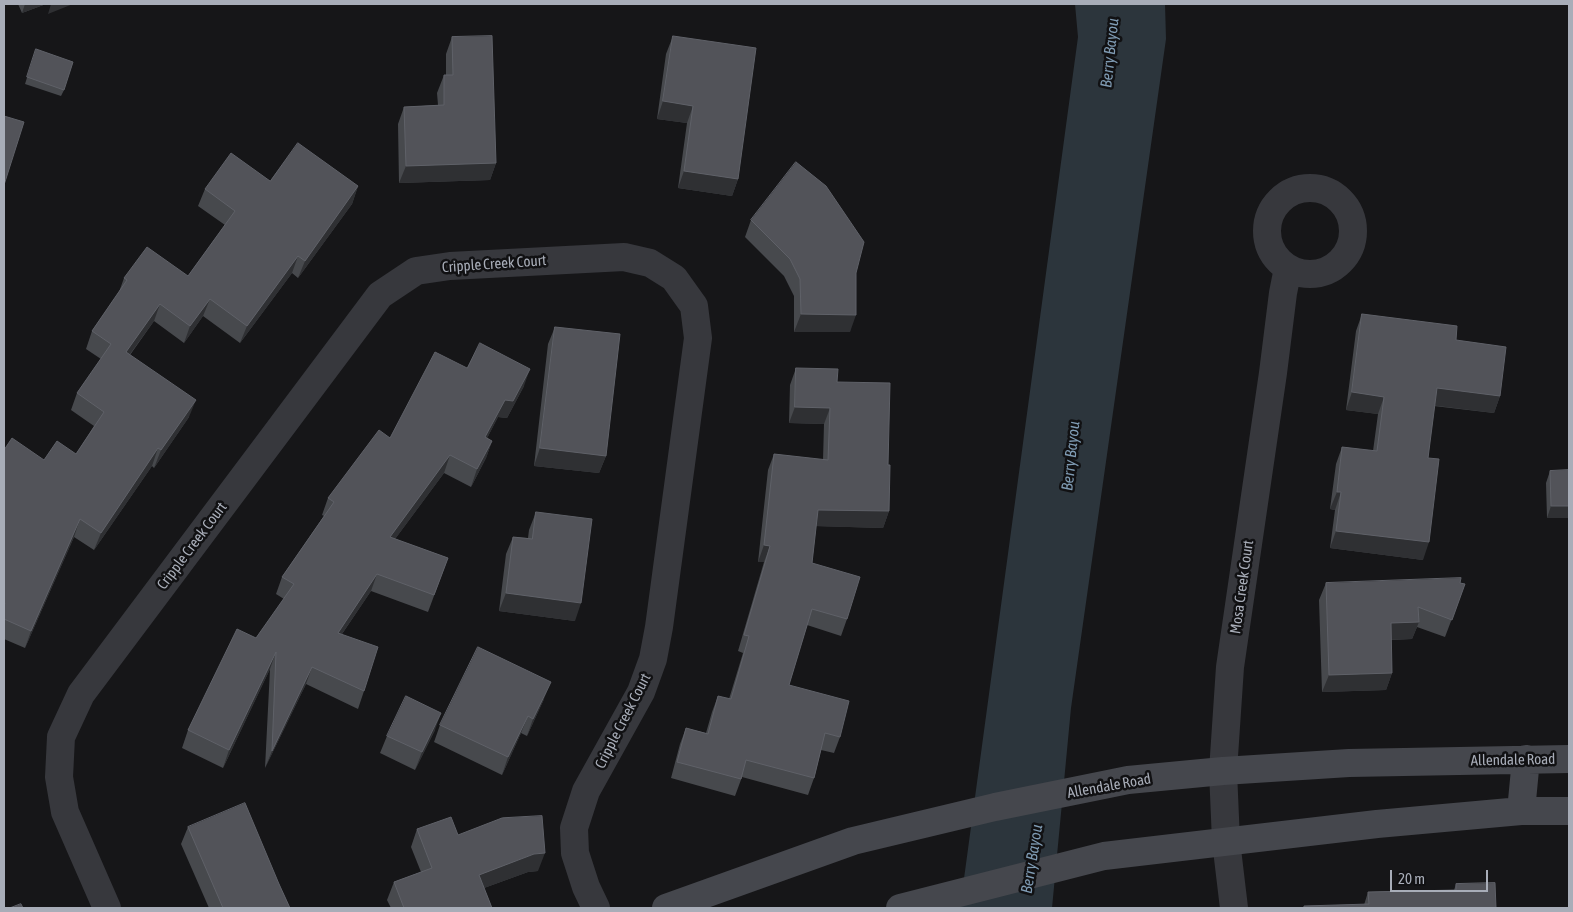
<!DOCTYPE html>
<style>
body{margin:0}
#map{position:relative;width:1573px;height:912px;overflow:hidden;background:#161618;font-family:"Asap Condensed",sans-serif}
canvas{display:block}
.frame{position:absolute;inset:0;border:5px solid #a8adb8;pointer-events:none}
.scale{position:absolute;left:1390px;top:870px;width:98px;height:22px;box-sizing:border-box;border:2px solid #a8adb8;border-top:0;padding-left:6px;font-size:15px;line-height:18px;white-space:nowrap;color:#a8adb8;-webkit-text-stroke:4px #111113;paint-order:stroke}
</style>
<div id="map">
<canvas width="1573" height="912"></canvas>
<div class="frame"></div>
<div class="scale">20 m</div>
</div>
<script>
const ctx = document.querySelector('canvas').getContext('2d');
ctx.lineJoin = 'round';
function paint(path, color) {
  ctx.fillStyle = color;
  ctx.fill(path, 'evenodd');
}
function trace(path, color, width, dash) {
  ctx.strokeStyle = color;
  ctx.lineWidth = width;
  ctx.lineCap = dash ? 'butt' : 'round';
  ctx.setLineDash(dash || []);
  ctx.stroke(path);
}
function write(font, color, halo, rows, align = 'center') {
  ctx.font = font + ' "Asap Condensed",sans-serif';
  ctx.lineWidth = 5;
  ctx.setLineDash([]);
  ctx.textBaseline = 'middle';
  ctx.strokeStyle = halo;
  ctx.fillStyle = color;
  for (const [text, x, y, turn = 0] of rows) {
    ctx.save();
    ctx.translate(x, y);
    ctx.rotate((+turn || 0) * Math.PI / 180);
    ctx.textAlign = isNaN(turn) ? turn : align;
    if (halo) ctx.strokeText(text, 0, 0);
    ctx.fillText(text, 0, 0);
    ctx.restore();
  }
}
paint(new Path2D(`
 M1075 4H1165L1166 39 1071 708 1052 908H960L1078 37Z`), '#2c353c');
trace(new Path2D(`
 M1267 231a43 43 0 1 1 86 0a43 43 0 1 1-86 0Z
 M107 908 65 812 59 777 61 737 81 694 380 295 416 271 450 266 624 257 650 263 674 278 694 306 698 338 659 627 653 659 641 692 586 791 574 828 575 853 586 887 596 908
 M1234 908 1226 841 1223 771 1230 667 1273 373 1283 293 1288 268`), '#37383d', 28);
trace(new Path2D(`
 M1521 811 1526 759
 M666 908 853 841 995 807 1128 780 1223 771 1349 763 1569 759
 M900 908 1104 856 1377 824 1521 811H1569`), '#45474d', 28);
paint(new Path2D(`
 M18 4H46L22 13Z
 M673 36 738 179 732 196 678 188 687 123 657 119 666 54Z
 M452 37 496 163 490 180 399 183 398 124 404 107 438 105 437 93 444 75H446V54Z
 M36 49 64 90 61 96 25 84Z
 M270 181 358 186 352 204 298 278 292 273 240 343 203 316 184 343 154 321 130 355 189 417 154 468 152 466 94 550 74 537 25 648 4 639V450L44 460 76 454 94 426 71 410 77 393 101 359 86 349 92 331 119 292 124 278 188 276 225 225 198 206 205 189Z
 M751 220 856 273 850 332H794V296L784 276 745 237Z
 M1362 314 1456 340 1500 396 1494 413 1434 406 1428 458 1423 560 1330 548 1335 510 1330 509 1336 464 1342 447 1373 451 1378 414 1346 410 1356 331Z
 M555 327 606 456 599 473 534 466 548 344Z
 M467 368 524 386 507 418 498 417 487 438 492 441 486 458 471 487 444 473 395 539 448 558 428 612 371 591 342 634 364 691 358 709 306 684 265 768 270 669 223 768 182 748 188 730 256 638 284 599 276 594 282 577 324 516 322 515 328 498 390 438Z
 M796 368 837 382 888 465 889 511 883 528 816 526 812 563 847 619 841 636 807 625 789 685 840 737 834 753 821 750 814 778 808 795 742 777 735 796 671 778 680 744 686 728 706 733 712 712 718 696 729 699 743 653 738 651 764 562H758L768 470 774 454 823 460 824 424 789 423 790 385Z
 M1569 470V518H1547L1546 483 1550 471Z
 M536 512 575 621 499 611 506 554 513 537 528 538 529 530Z
 M1326 583H1460L1465 584 1445 637 1417 627 1412 639 1391 640 1392 673 1386 690 1322 692 1319 600Z
 M544 699 527 736 521 733 502 775 434 742 440 725Z
 M435 730 415 770 380 753 387 736Z
 M188 827 279 884 290 908H209L181 844Z
 M417 829 458 835 538 871 528 872 484 888 492 908H391L387 900 394 882 421 872 411 847Z
 M1456 884 1496 908H1303L1304 906 1364 905 1368 892 1454 890Z`), '#47494d');
paint(new Path2D(`
 M25 4H46L22 13Z
 M51 4H73L48 14Z
 M663 101 693 106 687 123 657 119Z
 M496 163 490 180 399 183 406 166Z
 M684 171 738 179 732 196 678 188Z
 M358 186 352 204 298 278 305 261Z
 M298 256 292 273 240 343 247 326Z
 M210 299 203 316 184 343 190 326Z
 M160 304 154 321 119 369 126 352Z
 M801 314 856 315 850 332H794Z
 M530 369 524 386 507 418 498 417 479 454 485 437 505 400Z
 M1437 388 1500 396 1494 413 1430 405Z
 M1352 392 1384 397 1378 414 1346 410Z
 M196 400 189 417 154 468 161 450Z
 M795 407 830 408 824 424 789 423Z
 M492 441 486 458 471 487 477 469Z
 M158 448 152 466 94 550 101 533Z
 M540 448 606 456 599 473 534 466Z
 M450 455 444 473 384 554 390 537Z
 M1337 492H1341L1335 510 1330 509Z
 M1551 506H1569V518H1547Z
 M818 510 889 511 883 528 812 526Z
 M80 519 74 537 25 648 31 631Z
 M1336 531 1429 542 1423 560 1330 548Z
 M764 545 770 546 764 562H758Z
 M377 574 371 591 331 650 338 633Z
 M506 593 581 603 575 621 499 611Z
 M1419 622 1412 639 1385 640 1391 623Z
 M276 652 270 669 223 768 229 750Z
 M312 667 306 684 265 768 272 751Z
 M1392 673 1386 690 1322 692 1329 675Z
 M551 682 544 699 527 736 533 719Z
 M441 713 435 730 415 770 422 752Z
 M528 716 521 733 502 775 508 757Z
 M545 853 538 871 528 872 473 892 479 875 534 854Z`), '#2f3033');
const building = new Path2D(`
 M492 36 496 163 406 166 404 107 444 105V75H453L452 37Z
 M673 36 756 48 738 179 684 171 693 106 663 101Z
 M36 49 73 62 64 90 27 77Z
 M4 116 24 122 4 185Z
 M298 143 358 186 305 261 298 256 247 326 210 299 190 326 160 304 126 352 196 400 161 450 158 448 101 533 80 519 31 631 4 619V605L5 603 4 602V450L12 438 44 460 57 441 76 454 104 412 77 393 111 344 92 331 127 280 124 278 147 247 188 276 235 211 205 189 231 153 270 181Z
 M796 162 826 186 864 242 856 273V315L801 314 800 279 790 259 751 220Z
 M1362 314 1457 326 1456 340 1506 347 1500 396 1437 388 1428 458 1439 459 1429 542 1336 531 1341 492H1337L1342 447 1377 451 1384 397 1352 392Z
 M555 327 620 334 606 456 540 448Z
 M480 343 530 369 513 401 505 400 485 437 492 441 477 469 450 455 390 537 448 558 434 595 377 574 338 633 378 647 364 691 312 667 272 751 276 652 229 750 188 730 237 629 256 638 294 584 282 577 334 502 328 498 379 430 390 438 435 352 467 368Z
 M796 368 838 369 837 382 890 383 888 465H890L889 511 818 510 812 563 860 577 847 619 812 609 789 685 849 701 840 737 825 733 814 778 746 760 741 779 677 762 686 728 708 734 718 696 731 699 749 636 744 635 770 546 764 545 774 454 828 460 830 408 795 407Z
 M1569 470V506H1551L1550 471Z
 M536 512 592 519 581 603 506 593 513 537 532 539Z
 M1461 578 1460 583 1465 584 1452 620 1418 607 1419 622 1391 623 1392 673 1329 675 1326 583Z
 M478 647 551 682 533 719 528 716 508 757 440 725Z
 M406 696 441 713 422 752 387 736Z
 M245 803 279 884 290 908H223L220 901 188 827Z
 M542 816 545 853 534 854 479 875 492 908H404L394 882 432 868 417 829 451 817 458 835 502 818Z
 M1495 883 1496 908H1304V906L1369 904 1368 892 1456 890V884Z
 M21 904 23 908H10Z`);
paint(building, '#525359');
trace(building, '#5f6168', 1);
write('15px', '#a8adb8', '#111113', [
 ["Cripple Creek Court",494,264,-4],
 ["Cripple Creek Court",192,546,-53],
 ["Mosa Creek Court",1242,587,-82],
 ["Cripple Creek Court",623,721,-63],
 ["Allendale Road",1513,760,-1],
 ["Allendale Road",1109,786,-10]
]);
write('italic 16px', '#7f9bb3', '#111113', [
 ["Berry Bayou",1110,53,-84],
 ["Berry Bayou",1071,456,-84],
 ["Berry Bayou",1032,859,-81]
]);
</script>
